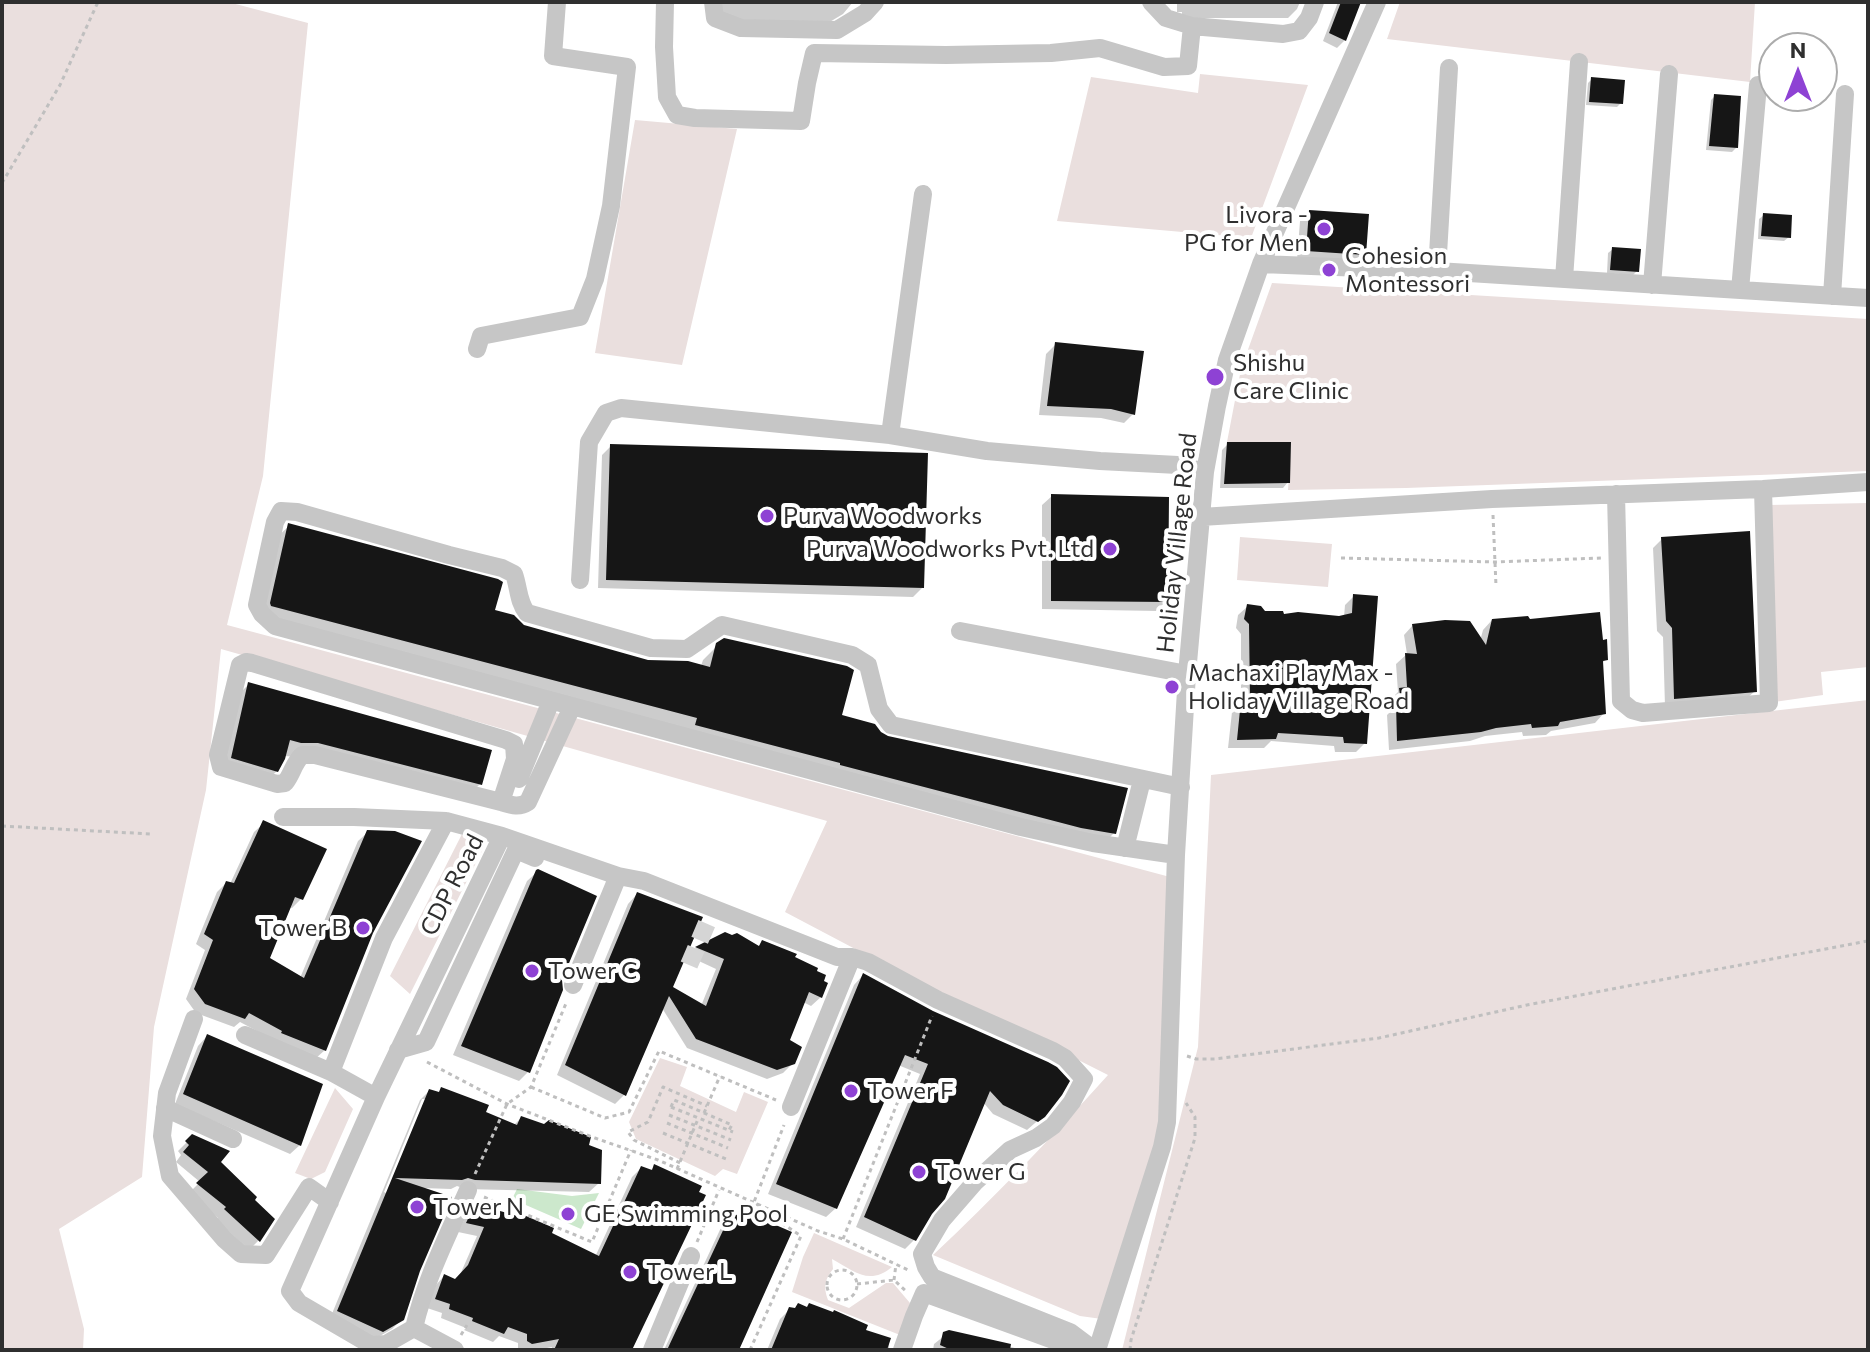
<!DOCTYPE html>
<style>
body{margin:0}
#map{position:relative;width:1870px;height:1352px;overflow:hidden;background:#fff;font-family:Commissioner,sans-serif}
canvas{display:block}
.frame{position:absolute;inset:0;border:4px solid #2f2f2f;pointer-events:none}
.north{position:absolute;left:1758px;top:32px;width:80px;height:80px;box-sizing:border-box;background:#fff;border:2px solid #acacac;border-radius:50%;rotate:0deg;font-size:22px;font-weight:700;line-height:32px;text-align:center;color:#2f2f2f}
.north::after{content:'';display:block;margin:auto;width:28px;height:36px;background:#8e42d4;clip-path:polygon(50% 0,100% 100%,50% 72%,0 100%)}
</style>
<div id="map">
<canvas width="1870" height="1352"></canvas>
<div class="frame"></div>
<div class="north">N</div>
</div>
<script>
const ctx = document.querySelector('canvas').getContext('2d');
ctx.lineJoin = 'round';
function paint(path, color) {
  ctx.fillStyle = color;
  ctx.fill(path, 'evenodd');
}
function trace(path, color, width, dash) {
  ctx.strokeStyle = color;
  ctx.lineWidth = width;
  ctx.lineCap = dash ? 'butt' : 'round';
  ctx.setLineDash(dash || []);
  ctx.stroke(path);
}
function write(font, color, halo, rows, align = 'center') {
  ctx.font = font + ' Commissioner,sans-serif';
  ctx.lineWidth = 8;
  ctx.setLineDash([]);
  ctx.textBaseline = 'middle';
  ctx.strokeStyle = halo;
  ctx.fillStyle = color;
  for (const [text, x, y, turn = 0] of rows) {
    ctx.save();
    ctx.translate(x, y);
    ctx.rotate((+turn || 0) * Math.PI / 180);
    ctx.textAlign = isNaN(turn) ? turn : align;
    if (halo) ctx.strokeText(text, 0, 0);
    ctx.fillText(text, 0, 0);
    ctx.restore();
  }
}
paint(new Path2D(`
 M2 2H228L308 23 263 476 227 625 1170 877V1092L1102 1319 1080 1316 933 1255C994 1198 1052 1137 1108 1075L1011 1026 895 970 785 912 827 821 221 649 206 790 154 1027 142 1177 59 1229 84 1329 83 1350H2Z
 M1400 2H1755L1750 82 1387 39Z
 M1200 74 1308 85 1251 238 1057 221 1091 77 1198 93Z
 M635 120 737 129 682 365 595 353Z
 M1272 283 1868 319V471L1406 488 1288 490 1291 442H1227L1241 369Z
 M1868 503V667L1821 672 1823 695 1774 702 1769 505Z
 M1240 537 1332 544 1328 587 1237 580Z
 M1868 700V1350H1122L1198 1047 1211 775Z
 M462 834 485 845 410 994 390 976Z
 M660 1058 687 1067 680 1086 736 1112 744 1092 768 1102 737 1174 723 1169 715 1176 636 1139 629 1122Z
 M335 1088 353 1109 325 1172 311 1179 295 1173Z
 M814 1233 892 1267C869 1286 854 1271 832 1259L833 1269C825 1279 823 1287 828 1300L849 1308 886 1283H893L910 1303 900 1335 792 1292 803 1257Z`), '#eadfde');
paint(new Path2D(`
 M517 1189 572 1196 599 1193 581 1229 512 1199Z`), '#cce8cc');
paint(new Path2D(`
 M720 2H853L843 14 828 23H728L720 14Z
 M1177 2H1300L1297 9 1288 18H1182V12H1177Z
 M1338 2H1360L1345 40 1337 48 1323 41Z
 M1592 79 1621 103 1617 107 1586 105 1588 83Z
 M1715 96 1736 148 1732 152 1706 150 1711 100Z
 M1310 212 1364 255 1355 264 1297 260 1300 221Z
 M1764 215 1789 237 1784 241 1758 239 1759 219Z
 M1613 249 1637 271 1633 275 1607 273 1608 253Z
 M1056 344 1133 414 1124 423 1101 418 1039 415 1046 354Z
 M1228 444 1288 482 1283 488H1220L1222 450Z
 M611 446 922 588 913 597 598 588 602 455Z
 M1052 496 1166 601 1157 611 1042 609V505Z
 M289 526 493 611 523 626 647 662 701 666 703 660 718 645 840 717 1114 833 1100 847 257 620 274 540Z
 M1662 539 1755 691 1745 700 1665 707 1663 637 1657 631 1653 548Z
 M1354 596 1365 743 1356 752H1335L1334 746 1271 741 1264 748H1228L1232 712 1241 702V634L1236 628 1238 615 1248 606 1264 613 1282 616 1344 617 1345 605Z
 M1492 620 1606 659 1602 663 1604 713 1595 723 1551 731 1546 735 1523 736 1522 732 1485 736 1470 741 1389 750 1387 715 1392 710 1391 699 1398 692 1396 664 1407 654 1404 635 1413 625 1480 641 1483 630Z
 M249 684 480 784 466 798 303 757 283 756 277 771 262 785 218 771 235 698Z
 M264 823 301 899 292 908 289 907 267 959 300 978 358 841 368 832 371 933 325 1050 315 1059 274 1040 240 1022 234 1027 196 1013 186 999 205 950 196 944 217 892 226 883 230 884 254 832Z
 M538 871 560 980 528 1072 519 1081 453 1055 527 881Z
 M637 894 670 988 701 1006 716 969 688 956 696 948 725 935 758 947 762 943 792 958 821 997 811 1006 803 1002 787 1041 793 1063 783 1073 767 1079 687 1048 662 1008 624 1095 615 1104 557 1075 628 904Z
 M863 975 1043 1116 1027 1130 993 1114 983 1102 914 1240 905 1249 856 1227 920 1074 898 1065 836 1208 826 1217 768 1194 854 985Z
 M207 1036 300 1145 290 1154 175 1104 198 1046Z
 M442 1089 484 1113 513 1126 521 1118 587 1146 599 1183 589 1192 465 1189 457 1186 451 1189 422 1188 418 1270 402 1319 392 1329 373 1340 329 1321 420 1100 429 1091 437 1094ZM422 1099H427L388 1194 384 1192Z
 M193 1136 272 1219 258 1241 249 1250 216 1220 218 1218 189 1193 200 1182 176 1162 181 1155 178 1151Z
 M655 1166 630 1350H551L552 1347 537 1350H518V1343L499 1336 493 1342 464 1330 466 1328 441 1318 442 1313 427 1308 435 1286 444 1276 455 1282 459 1277 477 1236 458 1232 466 1216 475 1207 549 1234 595 1257 632 1177 641 1168 650 1171Z
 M734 1209 737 1350H664L725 1219Z
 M790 1309 889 1340V1350H767L780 1319Z
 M949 1332 1023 1350H933L934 1344Z`), '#0003');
paint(new Path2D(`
 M1341 2H1361L1346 41 1329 33Z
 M1591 77 1625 80 1623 104 1589 102Z
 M1714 94 1741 96 1738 148 1709 146Z
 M1309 210 1369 214 1366 255 1306 251Z
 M1763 213 1792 215 1791 238 1761 236Z
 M1612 247 1641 249 1639 272 1610 270Z
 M1055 342 1144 351 1135 415 1111 409 1047 406Z
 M1227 442H1291L1290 483 1224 484Z
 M610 444 928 453 924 588 606 580Z
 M1051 494 1169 497 1168 602 1051 601Z
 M288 523 498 579 503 582 495 610 514 615 524 625 648 660 688 661 710 667 716 643 724 638 847 666 854 670 842 715 875 724 881 732 888 736 1128 788 1116 834 1081 828 840 765V763L695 725 697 718 271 606 270 603Z
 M1750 531 1757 692 1674 699 1672 628 1666 621 1661 537Z
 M1353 594 1378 596 1367 744 1344 743 1343 737 1278 733 1276 739 1237 740 1241 700H1250L1249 624 1244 619 1247 604 1261 606 1265 611H1283L1284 614 1298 612 1339 616 1352 613Z
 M1600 612 1603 640 1607 639 1608 660 1603 661 1606 714 1560 722 1558 726 1532 728 1531 724 1496 728 1481 732 1397 741 1396 704 1401 702 1399 688 1407 687 1405 653 1417 654 1412 624 1445 620 1470 621 1486 645 1492 619 1528 616 1530 619Z
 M248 682 492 750 482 785 318 743H301L290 740 285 759 278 772 231 758Z
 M263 820 327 849 303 900 295 897 270 958 304 978 367 830 395 831 422 841 373 933 326 1051 281 1033 282 1031 249 1013 245 1019 205 1004 194 989 213 940 204 934 226 881 234 883Z
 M538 869 597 896 562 980 563 990 530 1073 461 1046 536 870Z
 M637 892 703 917 673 987 706 1006 724 959 695 947 725 932 732 935 737 933 759 946 762 940 797 954 795 957 818 968 817 971 826 975 824 981 828 983 822 998 809 992 790 1040 802 1047 795 1064 777 1070 696 1039 669 996 626 1096 565 1065Z
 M863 973 933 1011 1048 1062 1057 1067 1070 1081 1062 1095 1045 1117 1038 1122 1003 1105 990 1091 945 1199 932 1214 916 1241 864 1217 928 1064 905 1055 837 1209 776 1184Z
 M207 1034 323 1084 301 1146 183 1094Z
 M441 1087 489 1105 486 1112 517 1125 521 1116 544 1124 549 1120 591 1137 589 1145 602 1150 601 1184 475 1180 468 1178 462 1180 395 1178 452 1197 420 1271 404 1320 383 1332 337 1311 429 1089 439 1092Z
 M192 1134 230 1151 221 1162 257 1197 255 1200 275 1219 260 1242 224 1209 226 1207 196 1183 208 1172 183 1152 189 1145 185 1141Z
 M654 1164 702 1186 699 1192 706 1195 632 1350H554L559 1339 532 1344 527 1341V1334L508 1327 504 1334 472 1321 473 1318 449 1309 450 1304 435 1299 444 1274 455 1279 468 1265 484 1227 466 1223 475 1204 518 1216 519 1213 554 1228 552 1233 599 1256 641 1166 652 1170Z
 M734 1207 792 1232 739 1350H667Z
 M798 1303 807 1307 809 1303 833 1312 834 1310 868 1325 866 1330 891 1338 887 1350H771L789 1307 795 1308Z
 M949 1330 1011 1344 1010 1350H951L940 1345 943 1332Z`), '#161616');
trace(new Path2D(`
 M689 965 713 909`), '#d5d5d5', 18, [18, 9]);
trace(new Path2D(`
 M2 183 60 85 98 2
 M1493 515 1496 586
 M1341 558 1495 562 1601 558
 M2 826 151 834
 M1187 1056 1196 1059H1215L1379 1038 1527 1005 1868 941
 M427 1062 507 1104 595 1138 658 1160 818 1231 843 1239 908 1270
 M531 1087 605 1118 629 1112 659 1051 776 1100
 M671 1107 674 1100 732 1125 729 1130
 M671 1107 733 1132
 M704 1113 720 1076
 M669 1115 731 1140
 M667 1123 728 1148
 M663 1133 726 1159
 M680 1163 634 1140 628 1132 648 1122 663 1087 707 1106
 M677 1169 698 1119
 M475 1174 507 1104 531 1087 567 1001
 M484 1197 592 1242 631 1150
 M843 1239 932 1016
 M697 1242 719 1190
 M827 1285a15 15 0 1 1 30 0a15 15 0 1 1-30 0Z
 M894 1280 896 1264
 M857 1284 894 1280 907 1292
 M461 1335 467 1325
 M750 1350 801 1236 780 1222 754 1202 784 1125
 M1130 1350 1131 1340 1195 1138V1117L1186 1103`), '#bfbfbf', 3, [4, 4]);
trace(new Path2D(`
 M665 2 664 47 667 97 677 115 695 118 801 121 807 83 814 53 946 55 1051 53 1100 48 1164 67 1188 66 1192 26
 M713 2 715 18 741 28 837 30 865 13 875 2
 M1151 2 1166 18 1192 26 1283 34 1299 31 1309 18 1315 2
 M1261 264 1437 271 1868 298
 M1437 271 1449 68
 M1564 279 1579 62
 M1652 285 1669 74
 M1740 290 1758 85
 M1832 296 1845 94
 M477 349 481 336 580 317 595 279 611 206 627 67 553 56 557 2
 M890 435 923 194
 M1616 494 1621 701 1632 710 1643 713 1769 703 1763 489
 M1201 517 1492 499 1763 489 1868 482
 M580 580 589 442 606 413 621 408 890 435 987 451 1100 461 1178 465 1205 472
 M960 631 1187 674
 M519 779 551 701
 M501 802 515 759 514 744 506 740 252 663 246 662 240 665 218 755 221 767 277 784 285 783C293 773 293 764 302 755H315L501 802C511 805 519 808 528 802L572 707
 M283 817H354L446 821
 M1125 848 1142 780
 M1176 855 1093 843 1021 827 275 626 262 614 257 605 275 522 281 511 297 512 449 555 502 568 514 574C519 588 518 602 527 613L651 648 687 649 722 625 852 655 868 665 879 709 891 725 1181 787
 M573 985 618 876
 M194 1019 167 1093 162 1136 170 1176 224 1239 241 1254 266 1255 309 1187 330 1202
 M245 1035 331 1072 376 1097
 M398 1050 426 1042 516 850 535 858
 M331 1072 384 938 446 821 502 836
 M791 1107 852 957
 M165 1108 233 1139
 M414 1328C425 1280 448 1235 468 1190
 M455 1350 414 1328 386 1344 371 1345 299 1303 290 1291 376 1097 502 836 618 876 644 881 837 957H852L868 962 938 1000 1053 1051 1065 1058 1084 1079 1072 1102 1053 1126 1036 1138 1010 1150 975 1182 942 1220 922 1254 926 1267 932 1277 1070 1332 1094 1350
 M652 1350 691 1256
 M902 1350 914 1316 924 1293 1067 1345 1075 1350
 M1097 1350 1162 1147 1167 1122 1176 855 1187 674 1205 472 1217 406 1227 360 1261 264 1377 2`), '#c6c6c6', 18);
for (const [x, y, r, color] of [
 [1324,229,8,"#8e42d4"],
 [1329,270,8,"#8e42d4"],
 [1215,377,10,"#8e42d4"],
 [767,516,8,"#8e42d4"],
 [1110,549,8,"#8e42d4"],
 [1172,687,8,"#8e42d4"],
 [363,928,8,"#8e42d4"],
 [532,971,8,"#8e42d4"],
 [851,1091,8,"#8e42d4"],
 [919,1172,8,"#8e42d4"],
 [417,1207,8,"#8e42d4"],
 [568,1214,8,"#8e42d4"],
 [630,1272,8,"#8e42d4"]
]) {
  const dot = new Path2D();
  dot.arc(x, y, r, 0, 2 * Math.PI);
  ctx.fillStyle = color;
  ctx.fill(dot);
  trace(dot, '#fff', 3);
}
write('24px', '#2f2f2f', '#fff', [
 ["Livora -",1308,215,"right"],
 ["PG for Men",1308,243,"right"],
 ["Cohesion",1345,256],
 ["Montessori",1345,284],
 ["Shishu",1233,363],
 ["Care Clinic",1233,391],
 ["Purva Woodworks",783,516],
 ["Purva Woodworks Pvt. Ltd",1094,549,"right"],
 ["Machaxi PlayMax -",1188,673],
 ["Holiday Village Road",1188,701],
 ["Tower B",347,928,"right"],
 ["Tower C",548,971],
 ["Tower F",867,1091],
 ["Tower G",935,1172],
 ["Tower N",433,1207],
 ["GE Swimming Pool",584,1214],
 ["Tower L",646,1272]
], 'left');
write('24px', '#2f2f2f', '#fff', [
 ["Holiday Village Road",1177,543,-84],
 ["CDP Road",452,885,-63]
]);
</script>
